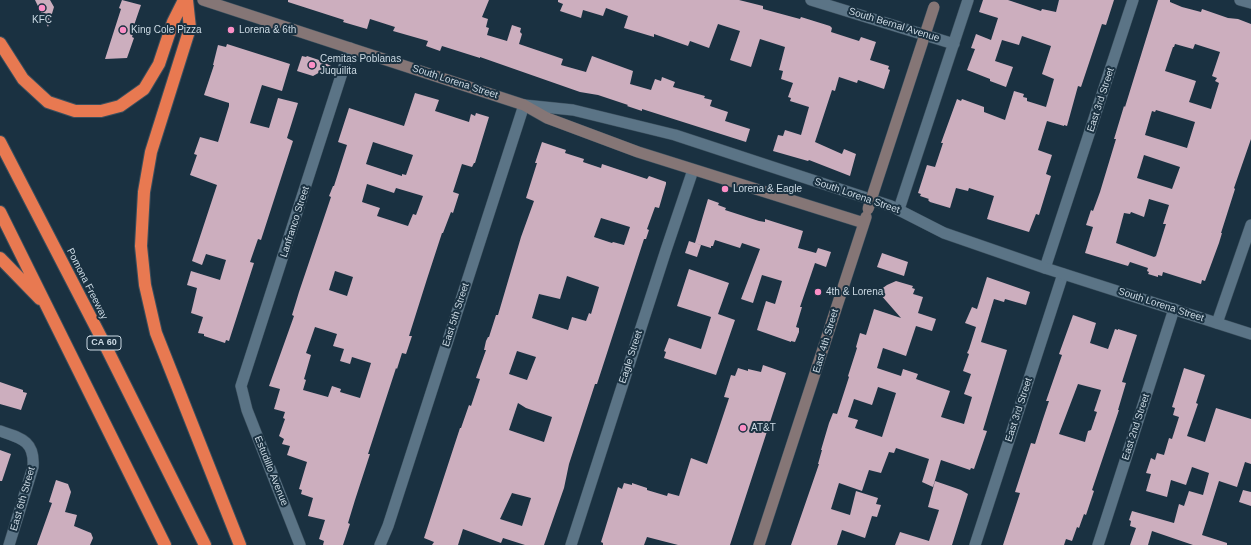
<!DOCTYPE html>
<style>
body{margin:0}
canvas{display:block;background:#1a3141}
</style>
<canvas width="1251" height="545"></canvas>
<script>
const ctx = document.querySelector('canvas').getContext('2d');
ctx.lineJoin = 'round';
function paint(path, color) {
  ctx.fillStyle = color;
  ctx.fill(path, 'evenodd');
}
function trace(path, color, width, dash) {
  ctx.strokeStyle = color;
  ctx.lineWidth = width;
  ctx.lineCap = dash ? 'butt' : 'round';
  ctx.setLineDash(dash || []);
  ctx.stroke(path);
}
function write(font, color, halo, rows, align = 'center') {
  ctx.font = font + ' Arial,sans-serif';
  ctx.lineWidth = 4;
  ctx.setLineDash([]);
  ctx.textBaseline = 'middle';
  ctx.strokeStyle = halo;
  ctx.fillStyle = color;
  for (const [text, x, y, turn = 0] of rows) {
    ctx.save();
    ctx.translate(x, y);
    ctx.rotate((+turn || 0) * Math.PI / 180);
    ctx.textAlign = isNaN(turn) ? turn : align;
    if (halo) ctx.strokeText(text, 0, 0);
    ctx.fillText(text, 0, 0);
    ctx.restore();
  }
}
paint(new Path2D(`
 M35 0H50L54 7 48 27Z
 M122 0 141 5 131 34H133L132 37 134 38 127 58 105 59 121 9 119 8Z
 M288 0H489L482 17 488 19 486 27 489 28 487 35 507 41 512 25 521 28 520 32 522 34 519 44 563 59 561 65 586 72 592 56 633 71 630 84 651 90 655 79 661 81 662 77 675 82 673 87 705 96 704 98 712 100 710 106 728 112 725 121 750 129 746 142 642 109V111L627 106 628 105 598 95 580 92 480 57V58L442 46 440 51 426 46 428 41 393 31 395 27 370 19 367 29 343 22 344 20 288 2Z
 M558 0H739L763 6V9L800 19 801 17 830 26 832 28 831 32 859 41 861 37 876 42 870 60 889 66 888 69 890 70 884 89 858 80 857 83 839 77 835 91 832 90 815 142 842 154 844 149 856 154 850 176 809 160 808 161 773 151 778 135 783 136 785 130 801 135 809 107 790 101 791 98 788 97 793 83 781 79 783 71 779 70 785 47 760 39 751 67 730 60 740 31 718 24 709 48 690 41 688 46 654 34V37L624 28 628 16 606 8 603 16 583 10 581 18 560 11 563 4 558 2Z
 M983 0H1008L1041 11 1042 9 1056 12 1059 0H1114L1106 25 1102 24 1081 87 1078 86 1067 126 1064 125V126L1047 121 1038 150 1052 155 1046 174 1051 176 1039 215 1036 214 1029 232 987 219 994 196 969 188 968 191 956 188 950 208 930 202 928 200 929 199 920 196 921 194 918 193 927 165 935 167 943 143H941L957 99 961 101 962 99 984 107V112L1005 120 1014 91 1024 94 1023 97 1027 98V101L1046 107 1054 79 1042 74 1051 46 1022 36 1019 45 1002 40 995 61 1013 67 1006 87 990 81V79L967 70 975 49 971 48 976 34 991 40 998 18 979 12Z
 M1158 0H1170V2L1182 7 1201 12 1202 9 1228 18 1238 19 1251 24V139L1234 188 1235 189 1221 233H1222L1219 243 1205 281 1202 280 1201 284 1163 272 1162 276 1158 275V277L1148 274 1149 272 1147 271 1148 268 1130 262 1128 266 1085 253 1093 227 1086 225 1091 210 1093 211 1100 192 1116 139H1114L1124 106 1125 107ZM1175 44 1193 49 1195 44 1220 52 1212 76 1217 78 1215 81 1219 83 1211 109 1189 102 1196 81 1165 71 1173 47H1174ZM1156 110 1195 122 1187 148 1145 135 1152 111 1155 112ZM1144 155 1180 167 1172 189 1137 178ZM1149 199 1169 205 1163 224H1166L1156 256 1154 257 1116 243 1124 213 1130 214 1131 212 1144 217Z
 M227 44 290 64 282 91 262 85 250 123 269 128 278 98 298 103 287 138 293 141 261 240 258 239 250 262 254 263 229 341 226 340 225 343 204 336V334L198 333 203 317 191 313 197 288 187 285 191 271 220 280 226 260 206 254 202 265 192 261 217 185 190 175 197 155 194 154 200 137 218 142 229 106V103L204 95 214 65H213L218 45 226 47Z
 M302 56 306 57 307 56 319 60 331 66 313 76 297 71Z
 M415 93 439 100 435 111 469 122 471 114 475 116 476 113 489 117 475 163H474L472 167 462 164 461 167 453 192 459 194 453 213 451 212 443 233H442L427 279 409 336H412L406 354 402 353 397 369 396 368 368 454H370L355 500 348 523 350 524 343 545H323L324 541 319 539 325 520 308 516 313 498 301 494 302 490 299 489 307 462 287 455 290 446 282 444 284 439 279 436 285 419 283 418 285 412 274 409 280 389 269 386 294 316 292 315 299 292 331 197 329 196 333 186H334L347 145 338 142 349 108 404 126ZM373 142 413 155 406 175 402 174V176L366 164ZM367 184 394 193 396 188 423 196 416 215 413 214 408 226 377 216 380 208 362 202ZM335 271 353 277 347 296 329 290ZM315 327 337 334 333 346 344 349 340 361 350 364 352 357 371 363 360 398 340 392 341 389 332 386 328 397 303 390 306 380 304 379 311 355 306 353Z
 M542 142 566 150 565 153 584 159 583 162 601 168 602 164 647 179 649 176 666 182V184L659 208 655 207 647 229 649 230 646 239H644L597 384H595L569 464 564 488 544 545H525L503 538 501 543 463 529 458 545H432L434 542 424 538 460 428H461L469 405 471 406 480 379 476 378 486 350H484L486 341 488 337H489L496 315H498L521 237 534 201 526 198 537 163H535ZM601 218 630 227 624 245 613 242 612 243 594 237ZM567 276 599 287 591 314 589 313 586 321 572 317 568 330 532 318 539 294 560 299ZM517 351 536 357 527 380 509 374ZM518 403 526 408 552 417 544 442 509 430ZM512 493 531 498 522 526 500 519Z
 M708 199 719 203 718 205 726 208 725 210 759 221 765 222V219L803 231 798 248 816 253 818 248 831 252 826 267 815 263 800 307H802L796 327 799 328V332L795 342 791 341V342L757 330 766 301 775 304 782 281 762 275 753 303 741 299 760 249 742 243 740 248 715 240 713 246H711V248L695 243Z
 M689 241 701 245 697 257 685 253Z
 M882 253 908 262 904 276 877 267Z
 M689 269 729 283 718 314 735 320 716 375 664 358 666 352 664 351 669 338 701 349 711 317 677 306Z
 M987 277 1030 292 1026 305 1005 299 1004 302 994 299 981 342 1007 350 983 430 987 431 974 469 971 468 970 470 941 460 933 487 922 482 929 459 896 448 894 453 889 452 881 473 869 470 862 491 839 483 831 509 850 515 856 491 878 498 876 504 881 505 877 517 872 516 865 538 842 530 837 545H791L819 464H818L822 450H821L829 423 833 413 837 414 849 377 848 376 857 348 856 347 860 333 866 335 874 309 901 318 880 294V290L887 285 896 281 913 286 912 288 915 289 913 294 923 297 918 313 936 319 932 331 916 326 906 356 883 348 877 368 901 376 903 369 918 374 916 379 950 391 941 417 964 424 972 397 964 394 971 374 963 371 969 354 967 353 969 349 976 327 965 323 972 307 977 309ZM878 387 896 393 882 437 855 428 858 420 848 417 854 399 872 405Z
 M1073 315 1096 323 1090 343 1108 349 1115 329 1118 330V329L1137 335 1122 382 1126 383 1118 410H1119L1092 490 1094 491 1086 515 1084 514 1079 528 1077 527 1072 541 1066 539 1064 545H1003L1020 493 1015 492 1031 443 1035 444 1042 422 1049 401H1046L1062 355 1059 354ZM1078 384 1101 390 1094 411 1097 412 1091 430 1088 431 1085 442 1059 434Z
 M763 365 786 373 730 545H678L647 537 644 545H603V543L601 542 618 487 622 489 624 483 632 485V483L647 488V490L667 496 668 493 679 496 691 458 707 464 729 398 724 397 731 375 735 376 738 368 748 371V369L761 372Z
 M1184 368 1205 375 1196 403 1198 404 1187 436 1205 442 1216 408 1251 419V464L1245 462 1237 487 1219 481 1202 535 1227 543V545H1193L1152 531 1148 545H1130L1136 528 1130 526 1131 521 1129 520 1132 511 1174 523 1179 504 1184 506 1189 491 1203 495 1209 473 1192 467 1186 485 1171 480 1167 497 1146 491 1151 474 1146 473 1151 458 1155 460 1157 453 1164 455 1169 438 1172 439 1179 417 1173 415 1175 408 1172 407Z
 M0 382 23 390V392L27 393 21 410 0 404Z
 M0 450 11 454 2 481H0Z
 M56 480 68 484 71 492 65 512 77 515 74 526 91 533 93 538 90 545H37L52 503 49 502Z
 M935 481 961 490 968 494 952 545H895L900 532 929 541 939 510 928 507Z
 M1243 490 1251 492V506L1239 502Z`), '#ccaebe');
const minor = new Path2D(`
 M811 0 954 44
 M1240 0 1251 3
 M899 209 968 0
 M1045 268 1133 0
 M1217 323 1251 225
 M0 431C21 438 35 441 33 467L9 545
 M300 545 247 410 241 386 350 48
 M380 545 388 526 524 105
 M571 545 666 250 693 170
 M975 545 1063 274
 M1098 545 1174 309`);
const tertiary = new Path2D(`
 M524 105 573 110 675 135 891 206 944 233 1045 268 1251 334`);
const secondary = new Path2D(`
 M203 0 524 105 547 118 638 152 864 223
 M759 545 866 217`);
const motorway = new Path2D(`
 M187 0 190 28 151 152 144 192 141 246 145 285 156 333 240 545
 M0 43 23 79 48 102 75 111H101L120 106 144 89 159 64 173 22 184 0
 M0 142 104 343 205 545
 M0 212 165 545
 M0 258 40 299`);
trace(minor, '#3b4f5d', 12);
trace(tertiary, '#3b4f5d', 12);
trace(secondary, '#3b4f5d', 12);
trace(motorway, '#3b4f5d', 14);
trace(minor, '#5b7486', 11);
trace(tertiary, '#5b7486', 11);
trace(secondary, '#857676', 11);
trace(motorway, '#e87951', 12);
const secondaryBridge = new Path2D(`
 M868 209 934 7`);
trace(secondaryBridge, '#3b4f5d', 12, []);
trace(secondaryBridge, '#857676', 11);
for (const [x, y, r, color] of [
 [42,8,4,"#fb8fc6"],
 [123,30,4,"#fb8fc6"],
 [231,30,4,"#fb8fc6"],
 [312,65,4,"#fb8fc6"],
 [725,189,4,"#fb8fc6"],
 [818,292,4,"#fb8fc6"],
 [743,428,4,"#fb8fc6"]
]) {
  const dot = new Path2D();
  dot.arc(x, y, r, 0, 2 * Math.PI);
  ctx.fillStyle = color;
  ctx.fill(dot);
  trace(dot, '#1a3141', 1.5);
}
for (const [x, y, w] of [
 [104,343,34]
]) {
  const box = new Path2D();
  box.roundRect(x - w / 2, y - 7, w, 14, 3);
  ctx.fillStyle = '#1a3141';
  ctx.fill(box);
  trace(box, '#ccdae4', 1);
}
write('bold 9px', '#ccdae4', null, [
 ["CA 60",104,343]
]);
write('10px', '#ccdae4', '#1a3141', [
 ["KFC",42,20,"center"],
 ["King Cole Pizza",131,30],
 ["Lorena & 6th",239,30],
 ["Cemitas Poblanas",320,59],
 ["Juquilita",320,71],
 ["Lorena & Eagle",733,189],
 ["4th & Lorena",826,292],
 ["AT&T",751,428]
], 'left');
write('10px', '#ccdae4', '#1a3141', [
 ["South Bernal Avenue",894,25,17],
 ["South Lorena Street",455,82,18],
 ["East 3rd Street",1101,100,-72],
 ["South Lorena Street",857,196,19],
 ["Lanfranco Street",295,222,-72],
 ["Pomona Freeway",87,284,63],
 ["South Lorena Street",1161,305,18],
 ["East 5th Street",456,315,-72],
 ["East 4th Street",826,341,-73],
 ["Eagle Street",631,357,-72],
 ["East 3rd Street",1019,410,-72],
 ["East 2nd Street",1136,427,-72],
 ["Estudillo Avenue",271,471,68],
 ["East 6th Street",23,499,-74]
]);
</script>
